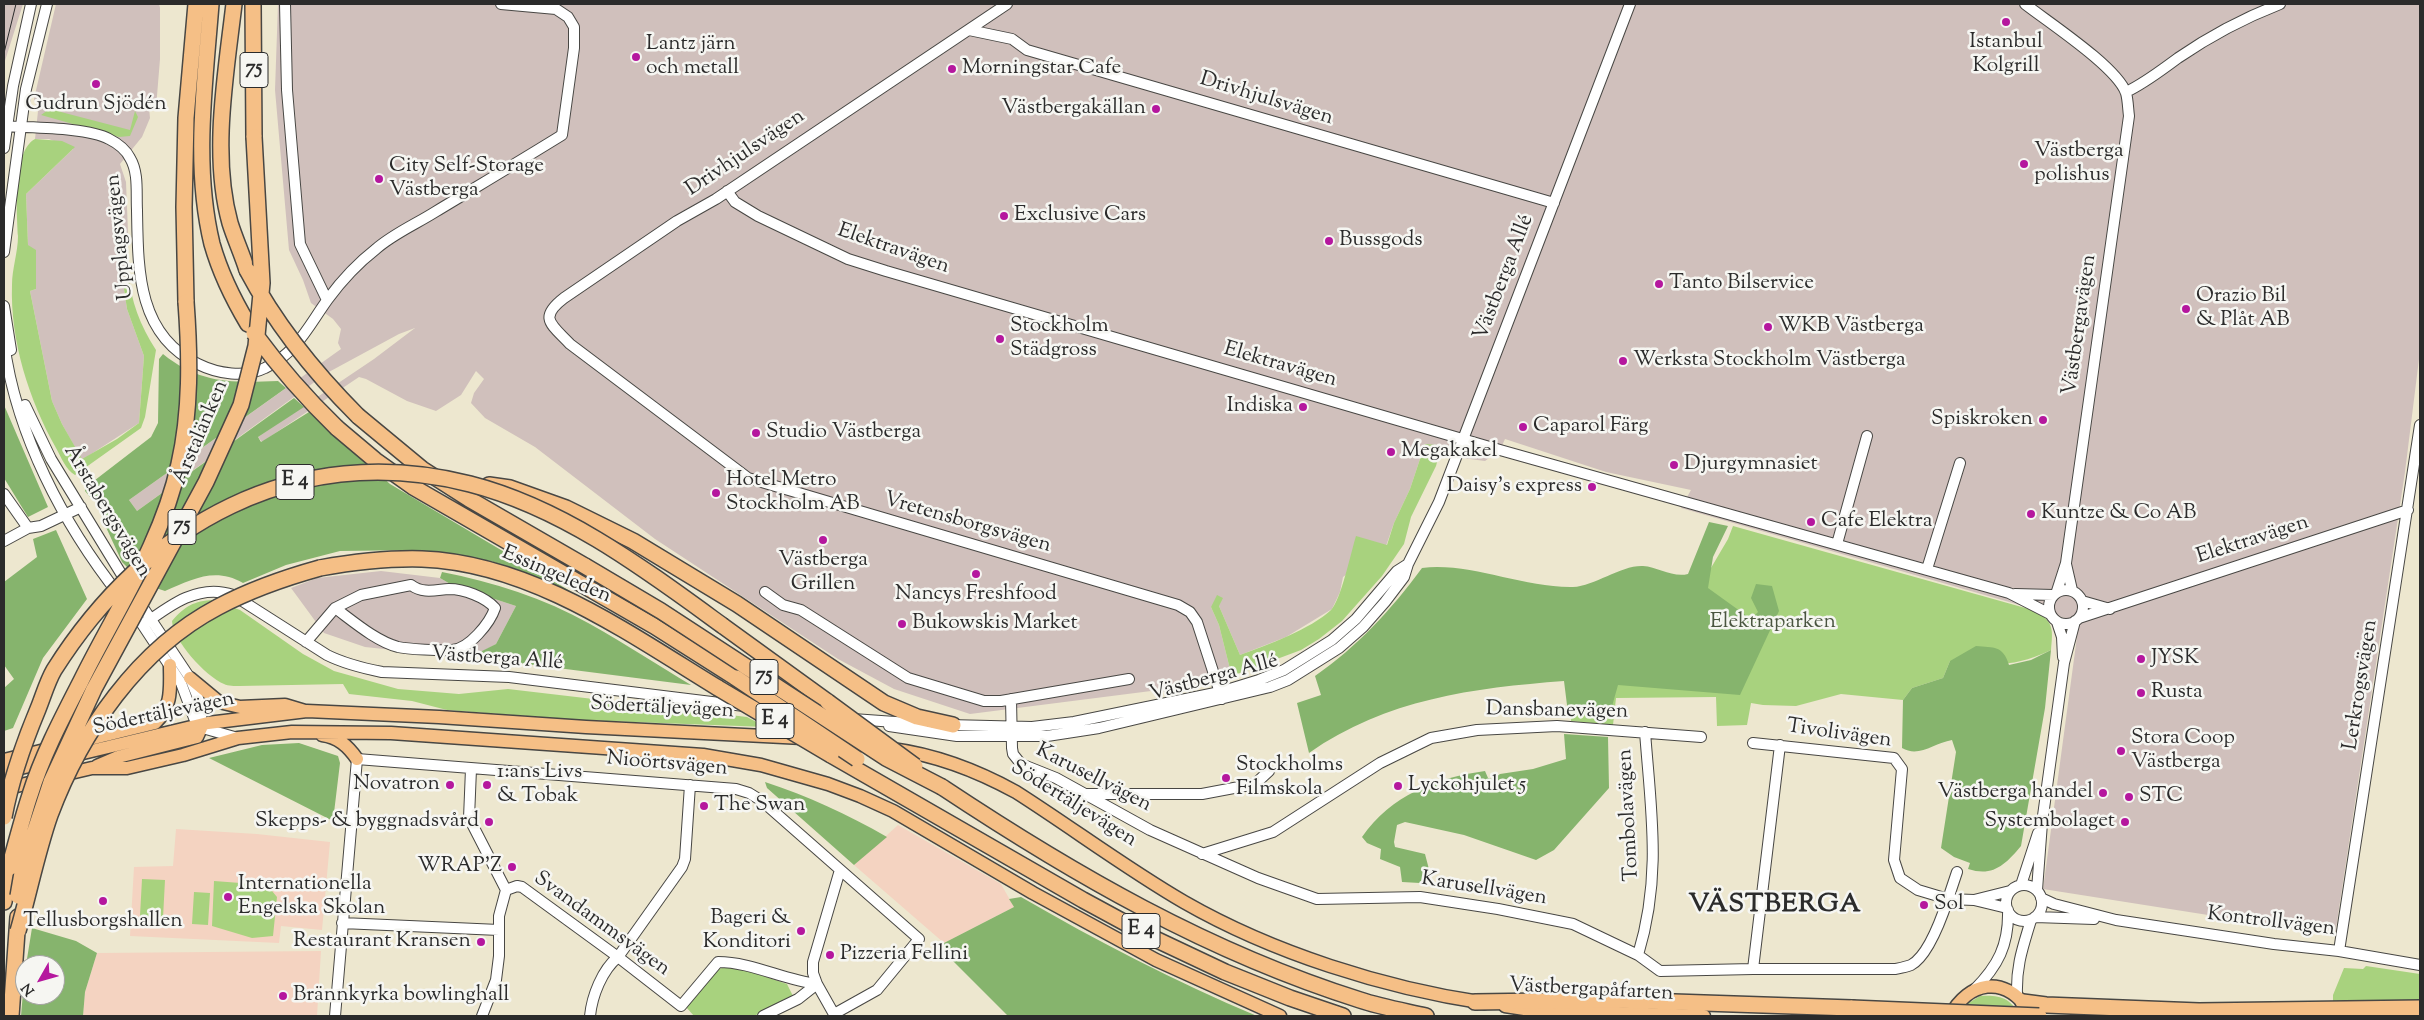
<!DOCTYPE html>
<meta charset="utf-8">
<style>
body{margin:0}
#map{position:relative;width:2424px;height:1020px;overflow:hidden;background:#ede7cf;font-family:"Sorts Mill Goudy",serif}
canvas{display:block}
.frame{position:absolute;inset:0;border:5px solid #2b2b2b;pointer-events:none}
.north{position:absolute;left:15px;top:955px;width:50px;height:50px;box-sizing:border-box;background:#f6f6f2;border:1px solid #a5a5a2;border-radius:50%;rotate:232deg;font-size:14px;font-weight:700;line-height:20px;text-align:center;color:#2b2b2b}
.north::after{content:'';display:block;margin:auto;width:18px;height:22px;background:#b5179e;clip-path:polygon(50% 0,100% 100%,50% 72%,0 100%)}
</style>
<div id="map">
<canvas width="2424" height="1020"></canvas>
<div class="frame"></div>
<div class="north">N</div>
</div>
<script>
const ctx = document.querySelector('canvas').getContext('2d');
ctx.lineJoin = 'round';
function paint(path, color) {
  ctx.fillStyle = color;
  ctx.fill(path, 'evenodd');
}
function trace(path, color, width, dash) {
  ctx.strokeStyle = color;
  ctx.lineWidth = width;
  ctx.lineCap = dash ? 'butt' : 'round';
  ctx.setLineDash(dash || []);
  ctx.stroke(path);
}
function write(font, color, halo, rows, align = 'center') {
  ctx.font = font + ' "Sorts Mill Goudy",serif';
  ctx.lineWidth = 5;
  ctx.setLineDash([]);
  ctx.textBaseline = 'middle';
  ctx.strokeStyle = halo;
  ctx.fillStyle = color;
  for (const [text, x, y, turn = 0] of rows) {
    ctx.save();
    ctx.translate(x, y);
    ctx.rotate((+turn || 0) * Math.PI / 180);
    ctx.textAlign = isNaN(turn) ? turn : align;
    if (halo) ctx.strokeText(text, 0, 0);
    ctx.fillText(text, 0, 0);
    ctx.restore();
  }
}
paint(new Path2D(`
 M898 825 1001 884 1014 907 944 943 854 865Z
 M176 829 257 834 330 842 322 930 281 926 279 943 130 936 134 867 173 866Z
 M321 951 317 1016H83L85 992 97 953Z`), '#f4d3c1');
paint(new Path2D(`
 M5 4H23L4 64V8Z
 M56 4H159L160 8V59L156 108H149L150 118 142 137 120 164 126 182 128 233 124 289 127 309 144 356 139 423 82 460 62 424 52 401 30 291 36 289 28 245 26 194 73 149 49 139H35L38 111 34 99Z
 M278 4H2420V351L2405 472 2335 935 2043 889 2079 622 1681 508 1691 490 1606 472 1505 439 1500 450 1485 461 1440 455 1435 447 1425 444 1410 489 1394 523 1386 546 1343 577 1340 592 1332 609 1286 637 1240 655 1219 606 1211 607 1219 625 1231 673 1169 692 1151 691 970 714 894 689 838 659 655 539 535 447 485 418 471 403 474 393 484 379 476 371 461 395 436 411 407 401 366 379 359 377 262 442 258 437 374 359 415 328 399 334 327 373 137 511 129 500 341 349 338 343 341 329 333 319 311 303 303 280 289 250 275 90Z
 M381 571 440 578 452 585 516 606 496 644 474 656 403 651 365 647 324 633 291 588 317 578Z`), '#d0c0bc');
paint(new Path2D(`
 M55 105 61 112 130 130 135 111 138 117 130 136 119 137 41 115Z
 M35 139 62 141 75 147 26 194 28 245 36 250V289L30 291 52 401 62 424 82 459 117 439 139 423 144 356 127 309 124 289 126 272 128 271C131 302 140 325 156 350L145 417 141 428 75 475C66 470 61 457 56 448 29 400 10 340 12 285 12 269 18 252 18 236 17 214 12 151 35 139Z
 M1425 444 1437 445 1440 451 1436 466 1411 517 1404 544 1382 576 1342 621 1319 639 1301 650 1277 659 1275 657 1268 661 1267 664 1237 674 1231 673 1219 625 1211 607 1217 595 1223 598 1219 606 1240 655C1267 645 1311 629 1331 610 1341 600 1351 552 1356 536L1387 545 1394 523 1410 489Z
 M1733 526 2036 611C2054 622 2053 630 2051 650 2011 669 1993 664 1950 661L1943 678 1912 688 1903 700 1841 694 1796 706 1763 705 1751 703 1747 725 1717 726 1716 697 1616 698 1613 725 1571 721 1572 700 1708 573 1728 539Z
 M213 600 240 610 303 654 334 671 398 689 459 694 508 689 747 717 766 727 580 720 447 710 412 701 349 694 343 684 239 686C235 686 228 686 224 684 205 676 173 640 172 621 185 606 194 601 213 600Z
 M142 879 165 880 163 918 140 916Z
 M214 881 267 885 277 897 273 936 252 938 212 926Z
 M194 892 210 893 208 925 192 924Z
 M731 965 787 984 793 996 754 1016H694L686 1007 719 969Z
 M2366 966 2420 974V1001H2333V995L2344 968 2363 969Z
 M1980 996C2002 995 2009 998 2021 1016H1959L1967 1004Z`), '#a8d27e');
paint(new Path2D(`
 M163 354C200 384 233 383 278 381L286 388 129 500 137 511 294 398 304 407 258 437 261 442 309 412 390 484 607 613 546 582 491 561 415 550 340 551 286 565 243 583C215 567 193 579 165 591L144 584 122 562 105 525 104 511 99 503 90 497 85 491 86 487 151 437 158 423 159 359Z
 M4 405 48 507 28 517 4 478Z
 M1709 522 1728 526 1713 557 1708 588 1751 619 1758 612 1751 598 1756 584 1772 586 1779 611 1740 695 1618 685 1609 717 1568 713 1564 681C1473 688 1386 699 1309 753L1297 703 1321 695 1315 676C1358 646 1391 610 1422 568 1470 562 1522 588 1573 587 1595 586 1621 565 1643 566 1658 567 1673 578 1688 574Z
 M56 530 87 599 43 658 13 728 4 731V688L14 679 4 665V582L37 557 33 539Z
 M442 572C493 582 544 598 590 624 624 643 658 665 691 685L503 661 476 654 496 644 516 606 452 585 440 578Z
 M1976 646C1994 648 2003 645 2009 665L2031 660 2051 650 2045 708 2021 846C2005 865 1993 877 1968 869L1970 863 1954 857 1941 848 1956 752 1952 740C1934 743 1919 758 1902 748L1903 700 1912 688 1943 678 1950 661Z
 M1564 734 1608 737 1609 788 1554 850 1536 860 1464 835 1405 822 1397 825 1394 842 1395 847 1425 854 1431 877 1420 883 1402 882 1400 867 1380 859 1381 849 1367 843 1362 837C1391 795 1436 778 1485 771L1488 778 1493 779 1500 774 1533 769 1566 759Z
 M299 743 338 756 340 763 333 821 209 758 262 745Z
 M765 782C808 796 847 814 887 837L854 865 767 788Z
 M1021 897C1097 941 1176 982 1257 1016H1008L941 949 944 943 1014 907 1009 899Z
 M32 928 76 941 97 953 85 992 83 1016H21L25 969V995H55V965H26Z`), '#86b46d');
const minor = new Path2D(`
 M285 4 287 90 300 244 327 300
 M1007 4 716 199 677 221 564 298C538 318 551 324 570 344L748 478 1178 605 1190 612 1197 622 1222 699
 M2025 4C2048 22 2117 67 2126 93 2128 100 2128 109 2129 116L2066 563 2057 591
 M969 30 1012 39 1027 50 1554 203
 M2126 92C2145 83 2160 71 2178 58 2210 36 2244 18 2280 4
 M4 126C30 128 87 127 109 139 117 143 126 150 130 158 139 173 136 193 137 210 138 269 137 335 198 364 218 374 245 378 265 368 297 353 309 325 328 299 342 280 358 263 376 249 393 234 416 224 435 212 478 186 520 161 562 135L574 48V27L568 17 556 9 501 4
 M4 148 13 86 31 4
 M727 191 735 202 758 216 848 259 886 271 1500 450 2009 593 2050 614
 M4 252 26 89 47 4
 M4 306 11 350
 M4 343C16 434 63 524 120 596
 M25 405 51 459 128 585
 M4 494 28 528
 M4 541 28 528 41 526 81 507
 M1837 544 1867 436
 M2066 564 2072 590
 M1927 569 1960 463
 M2049 607a17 17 0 1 1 34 0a17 17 0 1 1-34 0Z
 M765 592 783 605 801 610 908 678 984 701H1001L1129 679
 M2015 594 2053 595
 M138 600 190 678 200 703 202 726
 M2082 601 2110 609
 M2079 618 2408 510
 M140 621 181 683 194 718 206 729 238 738
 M2057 622 2062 637 2063 657
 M143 625C170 605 199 583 233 595L327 655C345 664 362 668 382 672L509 677 817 715
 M306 642 335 608 361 595 411 585C423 594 435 590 449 589 464 589 485 597 495 608 490 623 469 649 452 650 442 651 407 649 398 647 376 641 354 622 335 608
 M1011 699 1012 748 1013 754 1021 764 1056 778 1150 830 1258 878 1317 899 1420 897 1498 909 1573 924 1638 955 1660 971 1753 969H1895C1900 968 1906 967 1911 965 1928 956 1942 917 1948 899L1974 900
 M853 719 923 724
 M948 725 1032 727 1074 722 1220 692 1259 680 1284 670 1332 640 1356 619 1397 571 1408 564
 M889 726 957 736H1047L1099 728 1270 687 1288 680 1339 648 1363 627 1385 602 1404 577 1408 564 1439 502 1630 4
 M1753 743 1894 758 1902 769 1894 860 1900 878 1918 890 1948 899 1957 872
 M471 769 469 818 506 890 517 886 522 887 618 957 681 1006 718 962C752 962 783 980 817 984
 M1086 794H1202L1255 784 1269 771
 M1202 854 1273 832 1380 763 1431 738 1477 730 1557 726 1701 737
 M2006 903a18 18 0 1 1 36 0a18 18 0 1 1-36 0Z
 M2021 885 2038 833
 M2037 890 2042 823 2064 663 2075 621
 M2041 898 2054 904 2116 920 2274 944 2339 951 2420 965
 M2007 908 1974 900 2010 891
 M2035 917 2094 919
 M342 923 499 930
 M2339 951 2420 425
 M1638 955C1662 876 1651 812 1645 732
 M1753 969 1780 745
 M1974 990C1998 966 2009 945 2008 910
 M2017 995C2016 965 2023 947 2031 920
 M335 1016 357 759 736 789 749 793 762 801 919 939 877 990 834 1014
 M482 1016 496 980 499 956V916L506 890
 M590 1016C592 996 602 970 618 957L682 867 685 859 690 785
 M763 1016 798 999 817 984
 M835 1016 817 984 813 973V962L840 870`);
const major = new Path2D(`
 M190 678 219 702 240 707 285 705 305 711
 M322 735C338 737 348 746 357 759
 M892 749C937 755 976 770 1016 792 1071 827 1127 869 1184 902 1273 953 1384 988 1485 1003
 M4 760 155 723C173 706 170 687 170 665
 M97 766 118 757 197 737 202 726
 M4 772 208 723 307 711 439 717 586 727 803 738
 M62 775 92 768H127L183 755 238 738 292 732 391 733 703 755 761 765 828 784 860 796 893 811 1033 893 1156 960 1280 1016
 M4 789 42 780
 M1505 1006 1531 1010 1704 1016
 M1950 1016C1969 981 2004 975 2028 1009`);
const highway = new Path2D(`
 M211 4C205 82 193 166 212 244 220 272 233 299 248 324
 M234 4C226 73 211 155 230 223 235 239 242 254 247 270
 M253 4 254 137
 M186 302 184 207 186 118 196 4
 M358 416 422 469 469 499 585 566
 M337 428 375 460 413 487 654 626 736 678
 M489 485 510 488 566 508 633 541 737 604 884 703 917 717 953 725
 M320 568C354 562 387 558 422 559 531 563 628 633 718 688
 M723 626 828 702
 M831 755 1083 900 1153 938 1225 972 1290 998 1343 1016
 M942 787C1073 874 1208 952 1360 1000 1381 1007 1404 1011 1426 1016
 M4 902 9 868
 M1475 1002 1615 1000 1852 1008
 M2023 1002 2046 1005 2199 1011 2420 1008
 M11 1016 18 917`);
trace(minor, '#484744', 12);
trace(major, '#484744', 15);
trace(highway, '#484744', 18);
trace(minor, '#fff', 10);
trace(major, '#f5bf86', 12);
trace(highway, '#f5bf86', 15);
trace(new Path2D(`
 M4 53 16 4`), '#2b2b2b', 1);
const highwayBridge = new Path2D(`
 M247 270C276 325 314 372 358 416
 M254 333C279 367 307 399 337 428
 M585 566 661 611 886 758 942 787
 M736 678 857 759
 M718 688 831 755
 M828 702 915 766
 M4 817C11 779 23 745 38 709 43 697 47 682 54 670 146 524 296 440 470 484 564 508 646 570 723 626
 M9 868C16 844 22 819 30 795 42 756 62 718 81 681 116 610 162 543 179 464 191 411 190 356 186 302
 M18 896 23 867 51 782 94 689 206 482 241 405 256 346 262 283 254 137
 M18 931C29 893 37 852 50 815 81 732 138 649 218 607 250 590 284 578 320 568
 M1852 1008 2039 1016`);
trace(highwayBridge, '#484744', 18, []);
trace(highwayBridge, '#f5bf86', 15);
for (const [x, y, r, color] of [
 [2006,22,5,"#b5179e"],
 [636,57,5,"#b5179e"],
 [952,69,5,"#b5179e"],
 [96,84,5,"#b5179e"],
 [1156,109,5,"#b5179e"],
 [2024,164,5,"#b5179e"],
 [379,179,5,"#b5179e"],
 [1004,216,5,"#b5179e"],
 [1329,241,5,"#b5179e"],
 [1659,284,5,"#b5179e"],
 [2186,309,5,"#b5179e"],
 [1768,327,5,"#b5179e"],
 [1000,339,5,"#b5179e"],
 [1623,361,5,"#b5179e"],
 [1303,407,5,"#b5179e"],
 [2043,420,5,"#b5179e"],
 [1523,427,5,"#b5179e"],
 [756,433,5,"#b5179e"],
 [1391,452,5,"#b5179e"],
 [1674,465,5,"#b5179e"],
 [1592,487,5,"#b5179e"],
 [716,493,5,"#b5179e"],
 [2031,514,5,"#b5179e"],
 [1811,522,5,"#b5179e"],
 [823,540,5,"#b5179e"],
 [976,574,5,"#b5179e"],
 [902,624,5,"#b5179e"],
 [2141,659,5,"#b5179e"],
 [2141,693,5,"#b5179e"],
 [2121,751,5,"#b5179e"],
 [1226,778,5,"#b5179e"],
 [450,785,5,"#b5179e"],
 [487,785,5,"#b5179e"],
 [1398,786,5,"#b5179e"],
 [2103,793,5,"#b5179e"],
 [2129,797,5,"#b5179e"],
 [704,806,5,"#b5179e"],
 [489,822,5,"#b5179e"],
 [2125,822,5,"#b5179e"],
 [512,867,5,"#b5179e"],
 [228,897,5,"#b5179e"],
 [103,901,5,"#b5179e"],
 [1924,905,5,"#b5179e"],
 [801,931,5,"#b5179e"],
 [481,942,5,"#b5179e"],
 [830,955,5,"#b5179e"],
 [283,996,5,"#b5179e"]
]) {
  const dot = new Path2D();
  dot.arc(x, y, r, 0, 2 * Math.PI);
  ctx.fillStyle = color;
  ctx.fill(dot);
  trace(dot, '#f6f6f2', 2);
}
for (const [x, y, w] of [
 [254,70,28],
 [295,482,38],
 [182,527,28],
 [764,677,28],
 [775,721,38],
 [1141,931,38]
]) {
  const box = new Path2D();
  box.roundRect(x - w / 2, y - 17.5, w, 35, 4);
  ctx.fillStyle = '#f6f6f2';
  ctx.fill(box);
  trace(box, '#2b2b2b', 1);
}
write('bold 20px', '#2b2b2b', null, [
 ["75",254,70],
 ["E 4",295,482],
 ["75",182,527],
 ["75",764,677],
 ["E 4",775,721],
 ["E 4",1141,931]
]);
write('21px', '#2b2b2b', '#f6f6f2', [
 ["Istanbul",2006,43,"center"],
 ["Kolgrill",2006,67,"center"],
 ["Lantz järn",646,45],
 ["och metall",646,69],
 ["Morningstar Cafe",962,69],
 ["Gudrun Sjödén",96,105,"center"],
 ["Västbergakällan",1146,109,"right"],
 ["Västberga",2034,152],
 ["polishus",2034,176],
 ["City Self-Storage",389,167],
 ["Västberga",389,191],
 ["Exclusive Cars",1014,216],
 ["Bussgods",1339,241],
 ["Tanto Bilservice",1669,284],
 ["Orazio Bil",2196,297],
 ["& Plåt AB",2196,321],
 ["Stockholm",1010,327],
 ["Städgross",1010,351],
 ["WKB Västberga",1778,327],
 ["Werksta Stockholm Västberga",1633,361],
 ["Indiska",1293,407,"right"],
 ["Spiskroken",2033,420,"right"],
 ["Caparol Färg",1533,427],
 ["Studio Västberga",766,433],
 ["Megakakel",1401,452],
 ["Djurgymnasiet",1684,465],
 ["Hotel Metro",726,481],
 ["Stockholm AB",726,505],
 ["Daisy's express",1582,487,"right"],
 ["Kuntze & Co AB",2041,514],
 ["Cafe Elektra",1821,522],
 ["Västberga",823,561,"center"],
 ["Grillen",823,585,"center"],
 ["Nancys Freshfood",976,595,"center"],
 ["Bukowskis Market",912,624],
 ["JYSK",2151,659],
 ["Rusta",2151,693],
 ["Stora Coop",2131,739],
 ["Västberga",2131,763],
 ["Stockholms",1236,766],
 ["Filmskola",1236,790],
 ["1:ans Livs",497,773],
 ["& Tobak",497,797],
 ["Novatron",440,785,"right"],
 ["Lyckohjulet 5",1408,786],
 ["Västberga handel",2093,793,"right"],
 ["STC",2139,797],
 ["The Swan",714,806],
 ["Skepps- & byggnadsvård",479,822,"right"],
 ["Systembolaget",2115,822,"right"],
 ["WRAP'Z",502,867,"right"],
 ["Internationella",238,885],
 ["Engelska Skolan",238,909],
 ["Sol",1934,905],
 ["Bageri &",791,919,"right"],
 ["Konditori",791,943,"right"],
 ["Tellusborgshallen",103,922,"center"],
 ["Restaurant Kransen",471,942,"right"],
 ["Pizzeria Fellini",840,955],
 ["Brännkyrka bowlinghall",293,996]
], 'left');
write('21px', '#2b2b2b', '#f6f6f2', [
 ["Drivhjulsvägen",1266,100,17],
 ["Drivhjulsvägen",746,154,-34],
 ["Upplagsvägen",121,237,-96],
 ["Elektravägen",893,250,19],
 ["Västberga Allé",1505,278,-69],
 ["Västbergavägen",2081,325,-82],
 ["Elektravägen",1280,366,16],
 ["Årstalänken",202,433,-67],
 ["Årstabergsvägen",106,512,59],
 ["Vretensborgsvägen",967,524,16],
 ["Elektravägen",2253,541,-18],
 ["Essingeleden",556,576,23],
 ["Västberga Allé",497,660,4],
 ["Västberga Allé",1214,679,-15],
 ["Lerkrogsvägen",2362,685,-81],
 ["Södertäljevägen",662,709,3],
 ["Dansbanevägen",1557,712,1],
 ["Södertäljevägen",164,715,-12],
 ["Tivolivägen",1839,735,8],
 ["Nioörtsvägen",667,765,5],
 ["Karusellvägen",1093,779,27],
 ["Södertäljevägen",1073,805,32],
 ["Tombolavägen",1630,815,-93],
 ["Karusellvägen",1484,890,9],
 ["Kontrollvägen",2271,923,7],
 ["Svandammsvägen",601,925,36],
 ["Västbergapåfarten",1591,991,3]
]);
write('21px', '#4a5540', '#f6f6f2', [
 ["Elektraparken",1773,623]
]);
ctx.letterSpacing = '1px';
write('bold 26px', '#2b2b2b', '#f6f6f2', [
 ["VÄSTBERGA",1775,907]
]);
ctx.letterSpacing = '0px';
</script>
